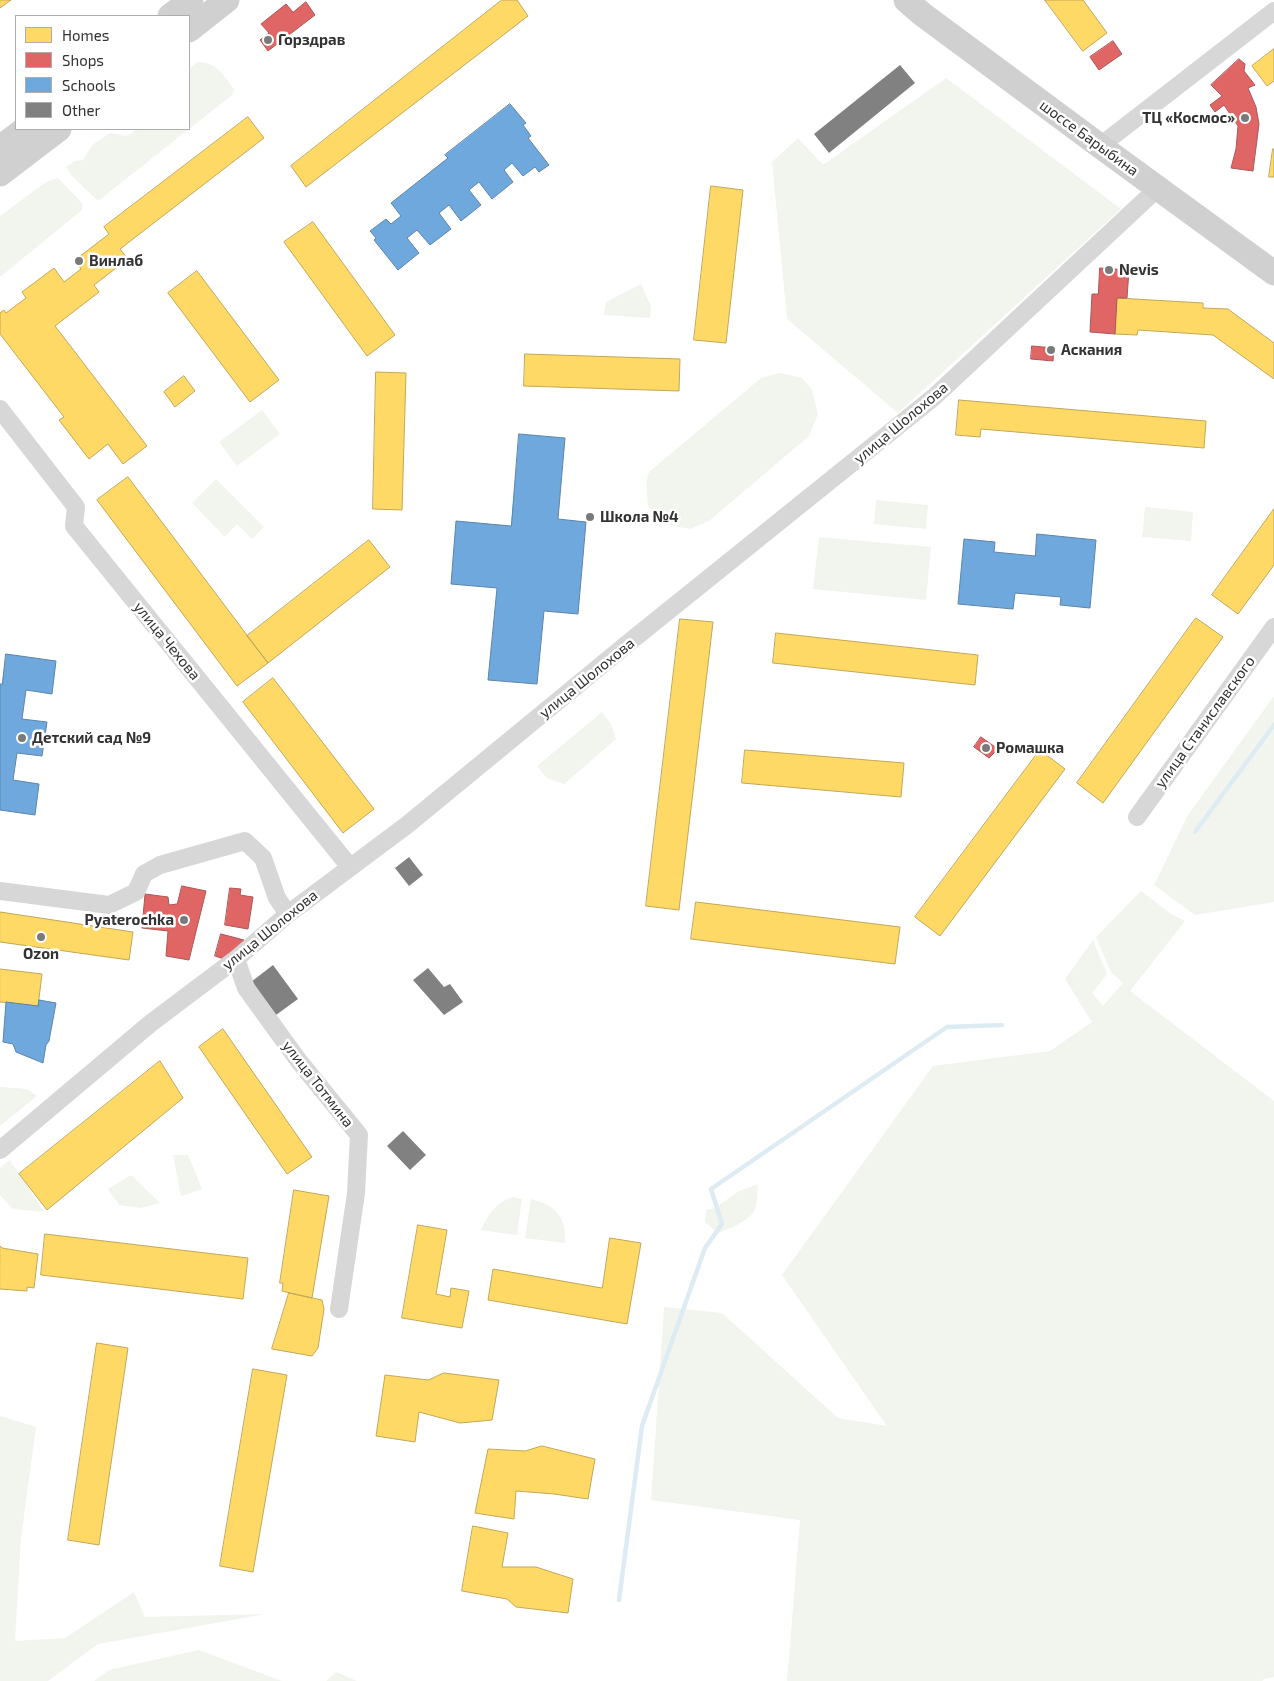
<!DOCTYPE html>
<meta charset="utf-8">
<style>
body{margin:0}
#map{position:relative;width:1274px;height:1681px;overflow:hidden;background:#fff;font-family:"Exo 2",sans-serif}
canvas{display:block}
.legend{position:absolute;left:15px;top:15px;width:175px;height:115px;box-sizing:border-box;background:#fff;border:1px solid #adadad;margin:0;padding:6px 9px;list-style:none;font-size:15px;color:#333}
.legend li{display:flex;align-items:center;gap:10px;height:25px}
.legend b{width:25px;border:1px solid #adadad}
</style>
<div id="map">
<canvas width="1274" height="1681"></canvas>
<ul class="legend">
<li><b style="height:14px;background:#ffd966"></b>Homes</li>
<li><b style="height:14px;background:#e06666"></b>Shops</li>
<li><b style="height:14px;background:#6fa8dc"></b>Schools</li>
<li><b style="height:14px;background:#818181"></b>Other</li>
</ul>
</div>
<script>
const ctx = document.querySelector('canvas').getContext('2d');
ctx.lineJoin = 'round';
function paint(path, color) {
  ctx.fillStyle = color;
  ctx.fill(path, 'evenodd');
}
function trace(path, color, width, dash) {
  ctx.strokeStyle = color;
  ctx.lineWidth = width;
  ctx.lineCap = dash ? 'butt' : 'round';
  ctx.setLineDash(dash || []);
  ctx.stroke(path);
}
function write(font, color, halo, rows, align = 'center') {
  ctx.font = font + ' "Exo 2",sans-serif';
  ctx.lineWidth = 5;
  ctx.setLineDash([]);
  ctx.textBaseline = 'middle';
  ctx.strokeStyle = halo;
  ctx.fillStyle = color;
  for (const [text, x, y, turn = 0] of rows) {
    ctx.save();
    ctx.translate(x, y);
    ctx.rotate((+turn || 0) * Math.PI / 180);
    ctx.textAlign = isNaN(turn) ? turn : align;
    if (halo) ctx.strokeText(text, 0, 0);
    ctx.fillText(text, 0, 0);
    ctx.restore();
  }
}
paint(new Path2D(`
 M198 62C218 63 222 74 234 89L232 95 189 129V69Z
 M946 78 1121 209 898 413 787 319 772 162 798 138 823 165Z
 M134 129H189L98 201 72 176 66 167 75 161 83 160 92 145 110 133 126 136 134 132Z
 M58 178 82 203V210L0 277V216L46 182Z
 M641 284 651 306 650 318 604 315 606 302Z
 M780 373 802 378 812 390 818 414 809 436 709 521 690 529 664 524 648 506 646 482 649 472 761 378Z
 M262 410 280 434 237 466 219 442Z
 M216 479 264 527 252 539 237 524 225 537 192 503Z
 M876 500 928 505 926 529 874 524Z
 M1145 507 1193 512 1191 541 1142 537Z
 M819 537 931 547 926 600 813 589Z
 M1274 696V902L1195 915 1154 885 1188 815Z
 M602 712 611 724 616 739 564 784 547 778 537 766Z
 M1141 891 1171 914 1185 921 1130 991 1274 1101V1677L1264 1679 1262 1681H787L800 1520 651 1500 664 1307 722 1313 838 1418 887 1426 782 1275 933 1066 1050 1051 1092 1022 1065 979 1093 940 1107 974 1092 993 1103 1006 1123 983 1111 972 1096 937Z
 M0 1087 27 1089 37 1096 0 1126Z
 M173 1155H188L202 1189 181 1196Z
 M10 1160 44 1212 13 1209 0 1195V1168Z
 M131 1175 160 1203 141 1208 119 1205 108 1189Z
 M758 1184C757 1193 758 1206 753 1213 747 1221 728 1230 718 1233L705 1222 706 1210 715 1208 739 1191Z
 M513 1197 522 1199 517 1235 481 1230C488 1214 496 1202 513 1197Z
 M531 1199C555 1205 567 1217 565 1243L525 1238Z
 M0 1416 36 1427 21 1538 15 1641 65 1638 134 1592 145 1617 266 1614 98 1644 48 1681H0Z
 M199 1650 282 1681H94L109 1670Z
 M336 1672 357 1681H326Z`), '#f1f5ed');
const homes = new Path2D(`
 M0 0H11L0 8Z
 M502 0H517L528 16 306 187 291 166Z
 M1045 0H1083L1107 33 1083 51Z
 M1274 49V81L1267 86 1252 66Z
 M248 117 264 138 120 249 128 259 94 285 99 292 55 326 147 446 123 464 108 444 89 459 59 420 64 417 0 334V313L4 310 6 313 26 298 22 292 54 268 64 282 81 269 75 260 109 234 104 227Z
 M1273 149H1274V177H1269Z
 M711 186 743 190 726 343 694 340Z
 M313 222 395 335 367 356 284 242Z
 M197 271 279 380 250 402 168 293Z
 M1117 298 1203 303V308L1228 309 1274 343V379L1213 335 1138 330 1137 335 1115 334Z
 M525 354 680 359 679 391 524 386Z
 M376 372 406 373 402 510 373 509Z
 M184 376 195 391 175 407 164 392Z
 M959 400 1206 421 1204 448 981 429 980 437 956 435Z
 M128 477 268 663 237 686 97 500Z
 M1274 509V565L1238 614 1212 595Z
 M369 540 390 567 268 663 247 636Z
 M1196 618 1223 637 1103 803 1077 783Z
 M680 619 713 622 679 910 646 906Z
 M776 633 978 655 975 685 773 663Z
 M273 678 374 809 343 833 243 702Z
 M745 750 904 763 901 797 742 783Z
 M1040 750 1065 769 940 936 915 917Z
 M696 902 900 927 895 964 691 939Z
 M0 912 133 932 129 960 0 942Z
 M0 969 42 974 38 1006 0 1002Z
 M223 1029 312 1157 287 1174 199 1047Z
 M160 1061 183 1098 47 1210 19 1174Z
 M294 1190 329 1196 312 1298 282 1291 283 1283H280Z
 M418 1225 447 1230 436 1294 450 1297 451 1288 469 1291 462 1328 402 1318Z
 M45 1234 248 1258 243 1299 41 1275Z
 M610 1238 641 1243 627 1324 488 1300 493 1269 602 1288Z
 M0 1246 2 1248 38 1254 34 1288 27 1287V1291L0 1289Z
 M289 1293 322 1300 324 1309 318 1348 312 1356 272 1349Z
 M97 1343 128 1348 99 1545 68 1540Z
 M253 1369 287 1375 253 1572 220 1566Z
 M444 1373 499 1380 492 1420 460 1423 419 1412 415 1442 376 1436 385 1375 428 1380Z
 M542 1446 595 1459 588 1499 554 1494 516 1491 514 1519 475 1513 488 1449 525 1451Z
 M473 1526 508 1533 502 1567H536L573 1579 568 1613 516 1607 507 1599 462 1591Z`);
paint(homes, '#ffd966');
trace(homes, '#c2a757', 1);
const shops = new Path2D(`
 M306 2 315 15 268 51 260 40 269 33 261 24 286 4 293 12Z
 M1113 41 1122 54 1099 70 1090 57Z
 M1239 59 1245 64 1244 71 1255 85 1248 88 1256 107 1259 124 1253 171 1231 168 1236 149 1238 126 1224 105 1215 112 1210 105 1222 96 1211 85Z
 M1100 268 1129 270 1127 298H1117L1115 334 1090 332 1092 294H1098Z
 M1032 346 1054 348 1053 361 1031 359Z
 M981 737 998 749 989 758 974 747Z
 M182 886 206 891 189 960 166 956 168 931 142 928 145 894 168 897 169 905 177 904Z
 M230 888 241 889 240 895 253 897 248 929 225 925Z
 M221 934 244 940 224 959 215 956Z`);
paint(shops, '#e06666');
trace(shops, '#ac5757', 1);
const schools = new Path2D(`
 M510 104 526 123 523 125 531 136 528 138 549 165 539 172 535 167 523 176 512 163 504 170 513 182 492 199 479 182 469 190 481 205 461 221 449 205 439 213 451 229 430 245 417 230 407 238 419 253 398 270 374 240 376 238 370 231 386 219 391 224 401 216 391 203 448 158 445 155Z
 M519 434 565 438 558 519 586 522 578 614 544 611 537 684 488 680 497 588 451 584 456 521 511 526Z
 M1037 534 1096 540 1090 608 1060 605 1061 597 1015 593 1013 609 958 604 964 539 995 542 994 552 1035 556Z
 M6 654 56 661 52 694 26 690 22 719 47 722 42 756 17 753 13 780 39 784 35 815 0 810V684H2Z
 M39 1000 56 1003 49 1041 46 1045 43 1063 16 1052 13 1044 3 1042 6 1002 38 1006Z`);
paint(schools, '#6fa8dc');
trace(schools, '#5d85a9', 1);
trace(new Path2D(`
 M1195 832 1274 725
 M619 1600 642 1426 705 1248 722 1224 711 1189 947 1027 1002 1025`), '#ddebf3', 4.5);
paint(new Path2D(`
 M900 65 915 83 829 153 814 134Z
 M409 857 423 875 409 886 395 868Z
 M273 965 298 999 276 1015 251 982Z
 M428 968 444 987 450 984 463 1002 444 1015 413 980Z
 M403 1131 426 1155 410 1170 387 1146Z`), '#818181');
trace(new Path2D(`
 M1100 146 1274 11
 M0 409 76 507 74 526 350 867
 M1137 817 1274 627
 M0 891 109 905 136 892 144 874 160 865 245 841 263 858 277 898 288 914
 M236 959 246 988 298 1060 359 1135 356 1193 339 1309
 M0 1150 151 1023 236 959 288 914 407 825 632 640 934 397 1158 188`), '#d7d7d7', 18);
trace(new Path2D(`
 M906 0 922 14 1100 146 1274 273
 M170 16 191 0
 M189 30 227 0
 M0 148 25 129
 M0 174 59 129`), '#d0d0d0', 25);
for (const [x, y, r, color] of [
 [268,40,5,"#7a7a7a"],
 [1245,118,5,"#7a7a7a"],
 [79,261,5,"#7a7a7a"],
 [1109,270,5,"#7a7a7a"],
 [1051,350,5,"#7a7a7a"],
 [590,517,5,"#7a7a7a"],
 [22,738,5,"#7a7a7a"],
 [986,748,5,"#7a7a7a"],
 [184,920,5,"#7a7a7a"],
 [41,937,5,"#7a7a7a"]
]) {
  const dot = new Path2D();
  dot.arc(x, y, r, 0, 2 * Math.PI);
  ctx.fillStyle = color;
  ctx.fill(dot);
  trace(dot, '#fff', 2);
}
write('bold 15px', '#333', '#fff', [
 ["Горздрав",278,40],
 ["ТЦ «Космос»",1235,118,"right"],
 ["Винлаб",89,261],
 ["Nevis",1119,270],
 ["Аскания",1061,350],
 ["Школа №4",600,517],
 ["Детский сад №9",32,738],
 ["Ромашка",996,748],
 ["Pyaterochka",174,920,"right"],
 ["Ozon",41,954,"center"]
], 'left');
write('15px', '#333', '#fff', [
 ["шоссе Барыбина",1089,138,36],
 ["улица Шолохова",901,423,-40],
 ["улица Чехова",167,641,51],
 ["улица Шолохова",587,678,-39],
 ["улица Станиславского",1205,722,-54],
 ["улица Шолохова",270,930,-39],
 ["улица Тотмина",318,1084,52]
]);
</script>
